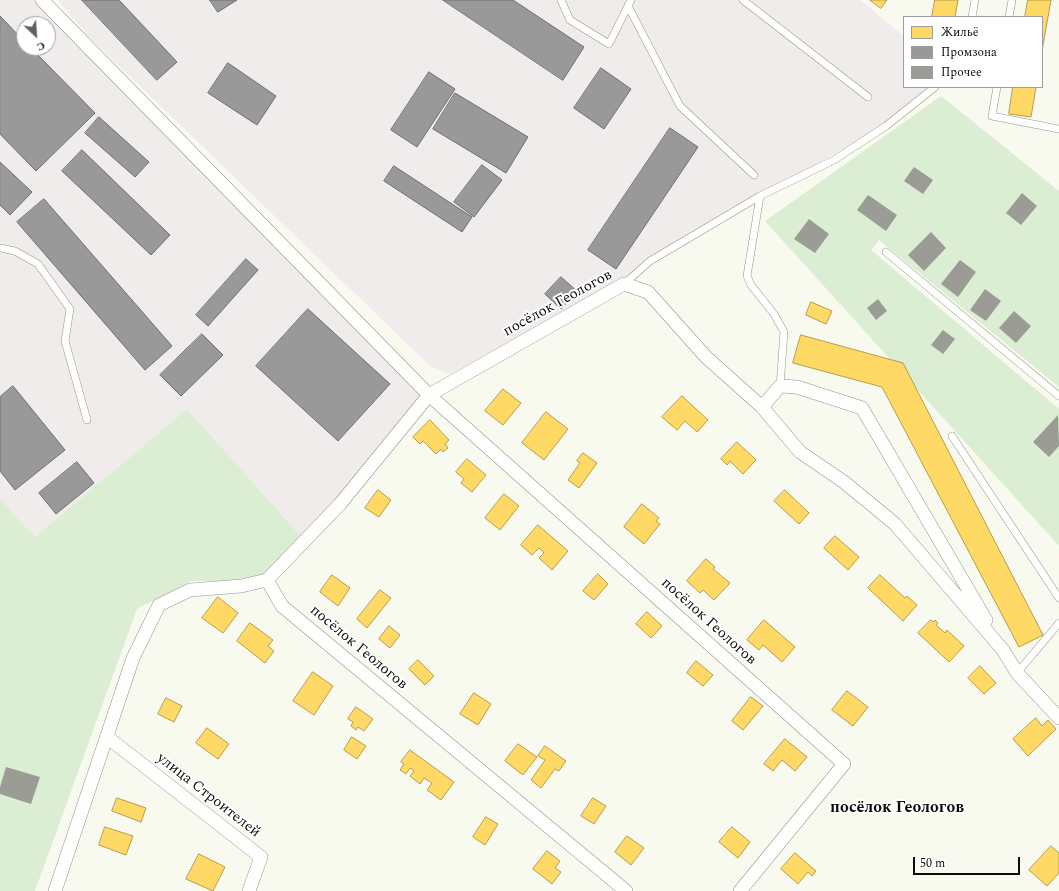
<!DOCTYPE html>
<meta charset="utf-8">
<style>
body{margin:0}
#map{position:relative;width:1059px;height:891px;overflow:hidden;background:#f8faf0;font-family:Spectral,serif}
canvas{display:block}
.legend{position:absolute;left:903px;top:16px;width:140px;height:72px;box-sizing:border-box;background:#fff;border:1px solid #9e9e9e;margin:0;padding:5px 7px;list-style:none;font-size:12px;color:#0c0c0c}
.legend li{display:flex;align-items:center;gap:8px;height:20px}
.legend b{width:20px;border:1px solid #9e9e9e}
.north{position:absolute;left:16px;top:16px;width:40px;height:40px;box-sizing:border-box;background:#fff;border:1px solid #9e9e9e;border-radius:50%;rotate:155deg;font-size:11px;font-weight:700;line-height:16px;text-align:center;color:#0c0c0c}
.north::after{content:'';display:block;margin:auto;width:14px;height:18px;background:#5f5f5c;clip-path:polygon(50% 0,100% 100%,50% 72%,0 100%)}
.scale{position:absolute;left:913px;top:857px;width:107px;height:18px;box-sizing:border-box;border:2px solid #0c0c0c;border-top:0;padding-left:5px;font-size:12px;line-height:14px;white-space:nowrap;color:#0c0c0c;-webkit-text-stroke:3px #fff;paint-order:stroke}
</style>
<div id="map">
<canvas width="1059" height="891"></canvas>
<ul class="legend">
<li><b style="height:11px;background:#ffd966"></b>Жильё</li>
<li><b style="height:11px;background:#999"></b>Промзона</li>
<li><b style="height:11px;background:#9c9c96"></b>Прочее</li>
</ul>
<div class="north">С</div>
<div class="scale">50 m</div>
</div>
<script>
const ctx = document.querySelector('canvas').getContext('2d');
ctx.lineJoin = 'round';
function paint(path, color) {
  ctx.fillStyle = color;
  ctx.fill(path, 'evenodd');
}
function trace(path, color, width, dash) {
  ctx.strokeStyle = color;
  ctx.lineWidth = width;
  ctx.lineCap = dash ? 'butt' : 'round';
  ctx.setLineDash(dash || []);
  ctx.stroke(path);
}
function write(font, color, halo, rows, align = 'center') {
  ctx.font = font + ' Spectral,serif';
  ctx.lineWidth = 4;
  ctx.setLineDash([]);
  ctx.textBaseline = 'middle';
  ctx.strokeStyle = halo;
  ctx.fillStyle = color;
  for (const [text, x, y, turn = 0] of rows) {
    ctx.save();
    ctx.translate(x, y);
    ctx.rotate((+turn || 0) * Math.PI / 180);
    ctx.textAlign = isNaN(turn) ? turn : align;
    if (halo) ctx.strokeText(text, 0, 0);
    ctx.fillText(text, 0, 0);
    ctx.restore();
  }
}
paint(new Path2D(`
 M0 0H38L429 399 305 541 187 409 35 537 0 499ZM24 24H48V48H24Z
 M57 0H860L904 36V87H932L888 122 622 279 450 374 430 366 90 38Z`), '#f0ecec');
paint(new Path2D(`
 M941 96 1059 191V387L879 240 871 250 1059 409V546L765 221Z
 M187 409 305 541 255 581H191L137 609 35 891H0V499L35 537Z`), '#dbedd3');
const homes = new Path2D(`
 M870 0H887L881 8Z
 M935 0H958L955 17H932Z
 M1028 0H1051L1042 51V17H1025Z
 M1013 87H1036L1031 117 1009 114Z
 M811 302 832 311 826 324 806 315Z
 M801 335 903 363 1043 635 1019 647 882 387 793 363Z
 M503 389 521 403 503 425 485 411Z
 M682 396 708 420 697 432 685 421 677 430 662 417Z
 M546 412 568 429 544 460 522 443Z
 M430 420 449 440 445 444 448 448 443 452 441 449 436 454 423 441 420 444 413 437Z
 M737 442 756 460 743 474 730 461 727 465 721 459Z
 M583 453 597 463 579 488 568 480 580 463 577 461Z
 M467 459 486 475 472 492 461 483 464 479 456 472Z
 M378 490 391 500 379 517 365 508Z
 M785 490 809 513 799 524 774 501Z
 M504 494 519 506 500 530 485 518Z
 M642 504 659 518 656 521 660 524 644 544 624 527Z
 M538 525 568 551 552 570 539 558 544 553 539 548 532 555 521 545Z
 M835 536 859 557 848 570 824 548Z
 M706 559 715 567 713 569 730 583 714 600 703 590 700 593 687 581Z
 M598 574 608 584 594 600 583 591Z
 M332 575 350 588 338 606 320 592Z
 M880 575 905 598 907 596 917 605 903 621 868 588Z
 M380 590 391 598 367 628 357 619Z
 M218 597 238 613 223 633 202 618Z
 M647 612 662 626 651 638 636 624Z
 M764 620 795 647 782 662 763 645 759 650 747 640Z
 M931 620 933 622 935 620 938 623 936 625 945 633 947 630 964 646 949 662 918 633Z
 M250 623 273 640 268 646 274 651 265 663 237 641Z
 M389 626 400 635 390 648 379 639Z
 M418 660 434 676 425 685 409 669Z
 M696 661 713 675 703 686 687 673Z
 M980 666 996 683 984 694 968 678Z
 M313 672 333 686 314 715 293 701Z
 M847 691 868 707 853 726 832 710Z
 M474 693 491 704 478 725 460 714Z
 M751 697 763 706 743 730 732 721Z
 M166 698 182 706 174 722 158 714Z
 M356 707 373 719 364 731 358 727 356 730 351 726 353 722 348 719Z
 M1036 718 1042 726 1048 720 1056 729 1028 756 1013 739Z
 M207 728 229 744 218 759 196 743Z
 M352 737 366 746 357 759 344 750Z
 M785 739 807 757 795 771 782 760 773 771 764 764Z
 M518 744 537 757 523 775 505 761Z
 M545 746 566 761 559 771 555 769 541 788 531 780 545 760 538 756Z
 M410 750 454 782 441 800 427 790 432 783 424 778 420 784 410 776 414 771 410 768 406 774 400 770 404 764 401 762Z
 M117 798 146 808 141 822 112 811Z
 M593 798 606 806 594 824 581 816Z
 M486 817 498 824 485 845 473 837Z
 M105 827 133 836 126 855 99 845Z
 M732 827 750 842 738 858 719 842Z
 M627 836 644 848 631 865 615 852Z
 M1051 846 1059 853V873L1047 886 1029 870Z
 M547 851 560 861 555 868 561 872 552 884 533 869Z
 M795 853 816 871 812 876 808 872 798 884 781 869Z
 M199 854 225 867 213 891 186 879Z`);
paint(homes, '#ffd966');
trace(homes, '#b69c4b', 1);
const industry = new Path2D(`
 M82 0H119L177 62 157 80Z
 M210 0H237L218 12Z
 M443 0H513L584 47 563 80Z
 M0 16 24 41V48H31L95 113 36 171 0 134Z
 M228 63 276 96 257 125 208 93Z
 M601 68 631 89 604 129 574 108Z
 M429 72 455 89 417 147 391 130Z
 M455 93 528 137 506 173 433 129Z
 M99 117 149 162 135 177 85 133Z
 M670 128 698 147 616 269 588 250Z
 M82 150 170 235 151 255 62 171Z
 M0 162 32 192 10 215 0 205Z
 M482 165 502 180 474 217 454 202Z
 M394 166 472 217 462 232 384 181Z
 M44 199 172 346 145 370 17 222Z
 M246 259 258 270 208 326 196 315Z
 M561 277 577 291 561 309 545 294Z
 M308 309 390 384 338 441 256 366Z
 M202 334 223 355 181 396 160 375Z
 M13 386 65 450 15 490 0 471V397Z
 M77 462 94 483 56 514 39 493Z`);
paint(industry, '#999');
trace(industry, '#6f6f6f', 1);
paint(new Path2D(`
 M914 167 933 180 923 194 904 181Z
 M1022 193 1037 206 1021 225 1006 213Z
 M868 195 897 215 886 231 857 210Z
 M809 219 829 234 815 253 794 239Z
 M931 232 946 248 924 271 908 255Z
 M960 260 976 272 958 297 941 284Z
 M985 289 1001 301 986 321 970 310Z
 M878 299 887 311 876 320 867 308Z
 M1014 311 1031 326 1016 343 999 328Z
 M943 330 955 339 943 354 931 345Z
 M1058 415 1059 446 1049 457 1033 442Z
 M6 767 40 777 31 804 0 794V787Z`), '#9c9c96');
const lane = new Path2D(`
 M561 0 570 20 609 44 631 0
 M743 0 868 97
 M628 6 680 106 754 175
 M972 17 975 0
 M1009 17 1012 0
 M997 87 992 116 1059 129
 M0 248 15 251 38 264 70 309 65 341 87 420
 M886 252 1059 396
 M624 284 650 261 760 196
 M780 386 784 332 774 314 751 285 747 276 760 196 834 160 886 126 935 87
 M952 436 1059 598
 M1017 673 1059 623`);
const street = new Path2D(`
 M42 0 429 395 844 764 740 891
 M762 407 780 386 797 387 862 408 986 620
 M107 737 261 857 249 891
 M55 891 133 658 159 605 190 590 241 586 267 580
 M626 891 282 606 267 580 340 504 429 395 624 284 648 292 706 357 762 407 800 452 844 482 895 524 1003 650 1017 673 1059 718`);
trace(lane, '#92938f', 8);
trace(street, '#92938f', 14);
trace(lane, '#fefefd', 7);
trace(street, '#fefefd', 13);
write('15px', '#0c0c0c', '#fff', [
 ["посёлок Геологов",558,304,-29],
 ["посёлок Геологов",708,622,42],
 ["посёлок Геологов",358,648,40],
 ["улица Строителей",208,796,38]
]);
write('bold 16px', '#0c0c0c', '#fff', [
 ["посёлок Геологов",897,809]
]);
</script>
